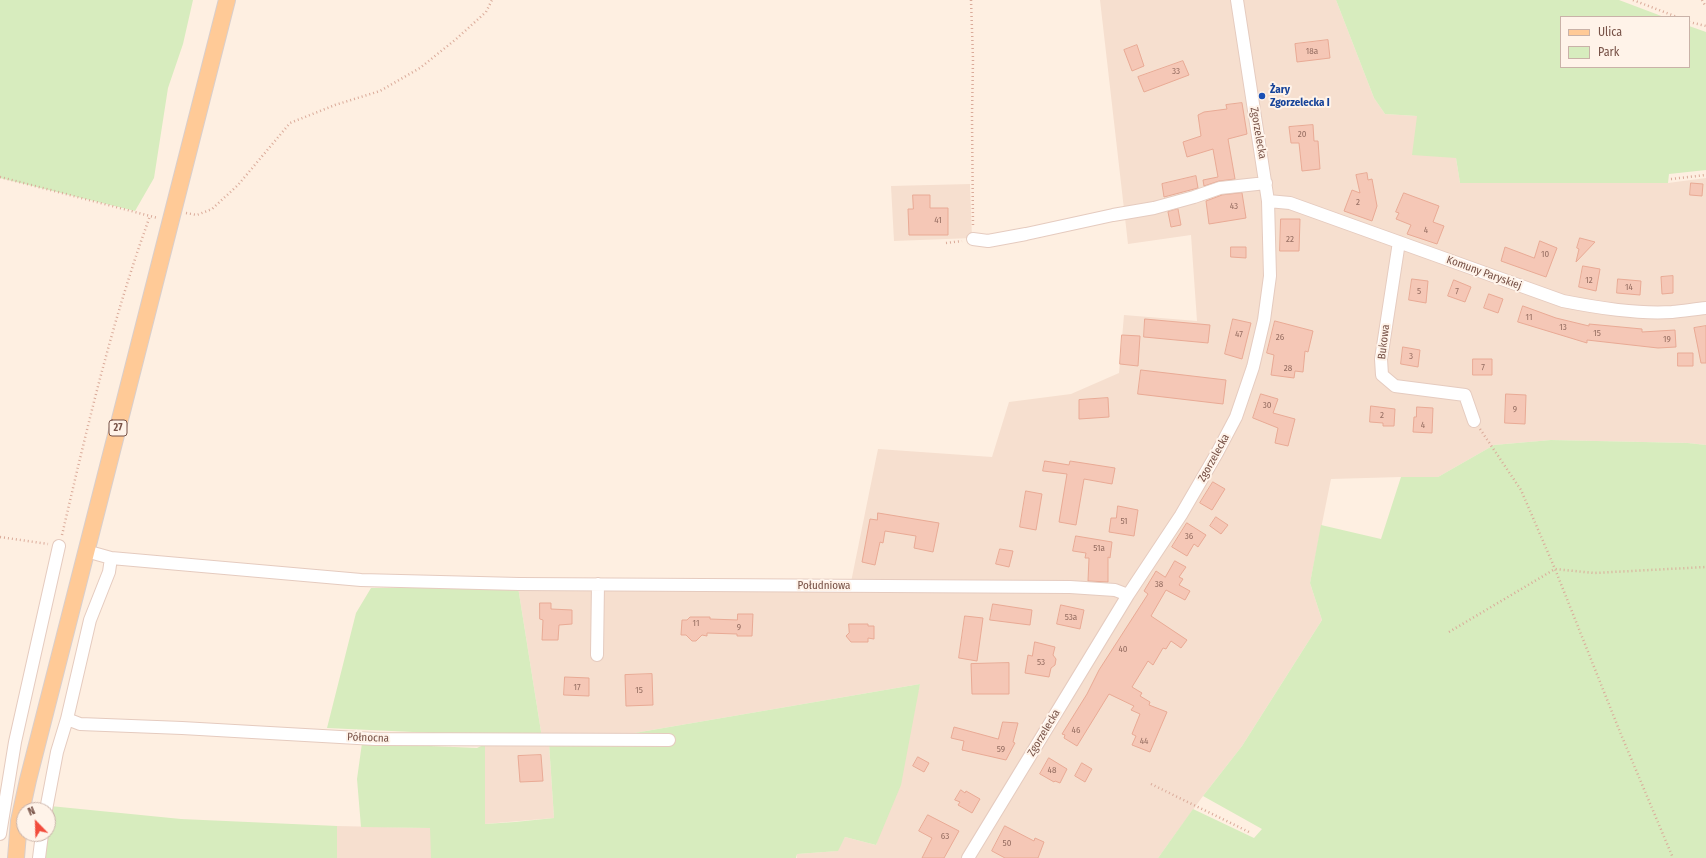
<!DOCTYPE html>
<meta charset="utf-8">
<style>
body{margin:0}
#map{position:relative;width:1706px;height:858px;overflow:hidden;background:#feefe1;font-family:"Fira Sans Condensed",sans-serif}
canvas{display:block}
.legend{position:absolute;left:1560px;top:16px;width:130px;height:52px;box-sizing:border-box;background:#fff3e9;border:1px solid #c9b2a8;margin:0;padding:5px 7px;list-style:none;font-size:12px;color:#775146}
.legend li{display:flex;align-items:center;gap:8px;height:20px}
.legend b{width:20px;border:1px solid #c9b2a8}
.north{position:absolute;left:16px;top:802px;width:40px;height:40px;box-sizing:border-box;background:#fff3e9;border:1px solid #c9b2a8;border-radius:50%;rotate:337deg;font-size:11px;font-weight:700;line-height:16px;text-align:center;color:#775146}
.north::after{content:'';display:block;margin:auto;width:14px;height:18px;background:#f24c3c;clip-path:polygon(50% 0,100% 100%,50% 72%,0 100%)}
</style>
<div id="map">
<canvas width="1706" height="858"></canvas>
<ul class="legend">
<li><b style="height:5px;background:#ffca97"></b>Ulica</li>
<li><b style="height:11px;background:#d7ecbe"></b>Park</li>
</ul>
<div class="north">N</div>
</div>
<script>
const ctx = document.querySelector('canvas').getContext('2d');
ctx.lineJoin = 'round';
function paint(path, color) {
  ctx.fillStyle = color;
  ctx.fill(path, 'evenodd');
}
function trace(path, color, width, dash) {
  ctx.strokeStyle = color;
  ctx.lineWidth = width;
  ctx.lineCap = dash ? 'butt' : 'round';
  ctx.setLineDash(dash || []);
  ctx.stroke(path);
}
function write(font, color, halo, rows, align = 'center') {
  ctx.font = font + ' "Fira Sans Condensed",sans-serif';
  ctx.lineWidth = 4;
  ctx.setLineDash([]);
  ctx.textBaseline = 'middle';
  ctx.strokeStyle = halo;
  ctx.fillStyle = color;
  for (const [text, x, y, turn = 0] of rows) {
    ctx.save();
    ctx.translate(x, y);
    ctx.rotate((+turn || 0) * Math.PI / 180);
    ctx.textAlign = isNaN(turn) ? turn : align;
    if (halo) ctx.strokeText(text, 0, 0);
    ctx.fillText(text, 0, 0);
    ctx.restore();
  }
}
paint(new Path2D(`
 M1100 0H1336L1374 98 1385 114 1417 116 1456 158 1460 183H1668L1706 178V445L1688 443 1551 440 1494 445 1438 477H1401L1331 479 1310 583 1322 620 1242 746 1203 796 1158 858H797V854L837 851 845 837 876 845 920 684 617 736 542 738 518 587 849 592 878 449 992 457 1009 402 1071 394 1119 373 1124 315 1197 321 1191 235 1128 244Z
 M970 184 972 238 894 241 891 186Z
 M549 743 554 818 485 824V744Z
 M337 826 431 828V858H337Z`), '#f6dfcf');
paint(new Path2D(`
 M0 0H193L183 44 168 88 154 178 135 211 0 178Z
 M1336 0H1619L1664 17H1561V67H1689V26L1706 32V170L1669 174 1668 183H1460L1456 158 1412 155 1417 116 1385 114 1374 98Z
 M1551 440 1688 443 1706 445V858H1158L1193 809 1254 838 1262 829 1203 796 1242 746 1322 620 1310 583 1321 525 1381 539 1401 477H1438L1494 445Z
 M518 587 542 738 327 728 356 613 371 588Z
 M920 684 901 785 876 845 845 837 838 851 797 854 796 858H431L430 828 361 827 357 779 362 743 477 748 485 744V824L515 822 554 818 549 743 617 736Z
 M50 806 181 819 337 826V858H42L46 834H48Z`), '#d7ecbe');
const building = new Path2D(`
 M1328 40 1330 58 1297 62 1295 44Z
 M1137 45 1144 66 1132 71 1124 50Z
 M1183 61 1189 75 1144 92 1138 77Z
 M1242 103 1247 134 1228 139 1235 179 1219 181 1204 186 1203 180 1218 177 1213 149 1187 157 1183 142 1201 136 1198 115 1204 112 1227 109 1226 105Z
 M1313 125 1314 141H1318L1320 169 1302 171 1299 143H1291L1289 127Z
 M1367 173 1368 180 1372 179 1377 206 1372 221 1344 211 1352 190 1360 193 1356 175Z
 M1196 176 1198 188 1164 197 1162 184Z
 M1691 183 1703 184 1702 196 1690 195Z
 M1242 193 1246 218 1209 224 1206 201 1222 195Z
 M1404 193 1439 206 1433 222 1444 226 1437 244 1407 234 1411 225 1396 219 1399 213 1396 212Z
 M913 195H930V208H948V235H909L908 209H913Z
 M1178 209 1181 225 1171 227 1168 212Z
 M1281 219H1300L1299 251H1280Z
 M1580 238 1595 242 1576 262 1579 249 1577 248Z
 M1540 241 1557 248 1546 277 1501 261 1505 247 1534 258Z
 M1231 247H1246V258L1231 257Z
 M1583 266 1600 269 1596 291 1579 287Z
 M1673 276V293L1662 294 1661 277Z
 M1412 279 1428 281 1426 303 1409 300Z
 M1618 279 1641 281 1640 295 1617 293Z
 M1454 280 1471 287 1465 302 1448 296Z
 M1489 294 1503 299 1498 313 1484 308Z
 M1523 306 1556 318 1589 326V324L1642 329V332L1675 330 1676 347 1658 348 1587 340V343L1518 322Z
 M1145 319 1210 325 1208 343 1144 337Z
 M1233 319 1251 323 1242 359 1225 354Z
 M1275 321 1313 331 1308 352 1305 351 1303 372 1295 371 1294 378 1271 375 1274 355 1267 353Z
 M1706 326V363H1701L1694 328Z
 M1122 335 1140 336 1138 366 1120 364Z
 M1403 347 1420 350 1418 367 1401 364Z
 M1678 353H1693V366H1678Z
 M1473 359H1492V375H1473Z
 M1141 370 1226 380 1223 404 1138 394Z
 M1261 394 1278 399 1273 413 1295 419 1288 446 1275 443 1278 428 1253 418Z
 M1506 394 1526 395 1525 424 1505 423Z
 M1108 398 1109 417 1079 419V400Z
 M1371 406 1395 409 1394 426H1383V423L1370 422Z
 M1417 407 1433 408 1432 433 1413 432 1414 417H1416Z
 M1045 461 1069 465 1070 461 1115 468 1112 484 1084 479 1076 525 1059 522 1067 474 1043 471Z
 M1213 482 1225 489 1212 510 1200 503Z
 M1026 491 1042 494 1036 530 1020 527Z
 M1118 506 1138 510 1134 536 1109 532 1111 518H1116Z
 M878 513 939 523 933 552 914 548 916 536 885 531 883 543 880 542 875 565 862 562 870 519 877 520Z
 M1216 517 1228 525 1221 534 1210 526Z
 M1187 523 1206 535 1198 547 1194 544 1187 556 1172 547Z
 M1076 536 1112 542 1110 558 1108 557V582L1088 581 1089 558H1085L1086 553 1073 551Z
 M1000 549 1013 551 1009 567 996 564Z
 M1175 561 1186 567 1179 577 1183 579 1179 585 1190 591 1185 600 1166 590 1151 616 1187 640 1181 648 1171 641 1166 649 1163 648 1153 665 1148 661 1132 687 1142 693 1140 696 1150 702 1149 705 1167 712 1150 752 1132 745 1136 736 1132 734 1140 714 1131 710 1134 706 1109 694 1077 746 1064 738 1065 735 1062 734 1087 694 1099 670 1148 594 1144 591 1156 571 1165 577Z
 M540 603H551V609L572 610V624L559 625 558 640H542L543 620 540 619Z
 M993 604 1032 610 1030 625 990 620Z
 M1061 605 1084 610 1080 629 1057 624Z
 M738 614H753L752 636H737V634L707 633V636L702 635 696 641H692L686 635H681L682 620H687L690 617H710V619L737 620Z
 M965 616 983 618 977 661 959 658Z
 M849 624H868V626H874V639L868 638V642H851L846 636 849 633Z
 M1035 642 1055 647 1053 655 1056 659 1055 665 1051 668 1049 677 1025 673 1028 655 1032 656Z
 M1009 663V694H972L971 664Z
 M652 674 653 705 626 706 625 675Z
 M565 677 589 678V696L564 695Z
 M1003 722 1018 723 1013 742 1015 743 1006 760 962 750 964 741 951 738 954 727 998 739Z
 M541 755 543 781 520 782 518 756Z
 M918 757 929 763 924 772 913 766Z
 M1049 758 1067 769 1060 783 1055 781 1054 782 1040 774Z
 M1082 763 1092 769 1085 782 1075 776Z
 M961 790 965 793 966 791 980 799 972 813 958 805 960 802 955 800Z
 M928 815 959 831 944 858H922L932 838 919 831Z
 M1005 826 1034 841 1035 838 1044 842 1038 858H1005L992 851Z`);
paint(building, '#f5c7b6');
trace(building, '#e9aa95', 1);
const minor = new Path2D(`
 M1268 201 1290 203 1563 301C1599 308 1636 314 1672 312 1684 311 1695 309 1706 308
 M973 239 988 241 1026 234 1113 215 1154 208 1194 197 1220 188 1266 183
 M1399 242 1381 359 1382 375 1395 386 1465 395 1474 421
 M86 551 111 558 361 580 519 584 1070 587 1115 590 1128 595
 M597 655 598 584
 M67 719 80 724 182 728 375 739 669 740
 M46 810 57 752 67 719 90 620 109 572 111 558
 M0 834 15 742 59 546
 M39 858 42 834
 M968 858 1128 595 1181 515 1217 453 1236 417 1253 367 1264 320 1270 276 1268 201 1237 0`);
const major = new Path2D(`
 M16 858 19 821 28 780 227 0`);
trace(minor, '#e5cbbf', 14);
trace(major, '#d9cecb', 18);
trace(new Path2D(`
 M971 0 973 59 972 116 973 227
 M1633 0 1677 17
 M1702 0 1706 7
 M1689 22 1706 26
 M0 177 158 218
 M1671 179 1706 175
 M186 213 197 215 212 209 238 185 290 123 335 105 380 91 420 68 455 40 486 12 492 0
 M946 243 962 241
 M1480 429 1521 490 1555 569 1620 732 1673 858
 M62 535C87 428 112 320 150 216
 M0 537 48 544
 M1449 632 1555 569 1594 573 1706 567
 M1151 784 1251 833`), '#daaa99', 2.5, [1, 3]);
trace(minor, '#fff', 12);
trace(major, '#ffca97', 16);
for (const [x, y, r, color] of [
 [1262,96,4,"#1a4fb4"]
]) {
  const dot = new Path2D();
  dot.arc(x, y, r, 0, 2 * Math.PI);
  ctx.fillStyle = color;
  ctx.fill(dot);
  trace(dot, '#fff3e9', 1.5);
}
write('9px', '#966e62', null, [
 ["18a",1312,51],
 ["33",1176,71],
 ["20",1302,134],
 ["2",1358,202],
 ["43",1234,206],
 ["41",938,220],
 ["4",1426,230],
 ["22",1290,239],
 ["10",1545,254],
 ["12",1589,280],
 ["14",1629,287],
 ["5",1419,291],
 ["7",1457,291],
 ["11",1529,317],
 ["13",1563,327],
 ["15",1597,333],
 ["47",1239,334],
 ["26",1280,337],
 ["19",1667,339],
 ["3",1411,356],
 ["7",1483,367],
 ["28",1288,368],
 ["30",1267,405],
 ["9",1515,409],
 ["2",1382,415],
 ["4",1423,425],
 ["51",1124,521],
 ["36",1189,536],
 ["51a",1099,548],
 ["38",1159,584],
 ["53a",1071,617],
 ["11",696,623],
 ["9",739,627],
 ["40",1123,649],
 ["53",1041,662],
 ["17",577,687],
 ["15",639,690],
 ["46",1076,730],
 ["44",1144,741],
 ["59",1001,749],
 ["48",1052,770],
 ["63",945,836],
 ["50",1007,843]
]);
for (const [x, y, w] of [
 [118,428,18]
]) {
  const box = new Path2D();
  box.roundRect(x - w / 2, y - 8, w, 16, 3);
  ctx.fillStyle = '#fff3e9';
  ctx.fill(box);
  trace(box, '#775146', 1);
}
write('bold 10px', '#775146', null, [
 ["27",118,428]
]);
write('bold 11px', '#164399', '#fff3e9', [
 ["Żary",1270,90],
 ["Zgorzelecka I",1270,103]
], 'left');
write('11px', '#775146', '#fff3e9', [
 ["Zgorzelecka",1258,133,80],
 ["Komuny Paryskiej",1484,273,20],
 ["Bukowa",1384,342,-83],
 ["Zgorzelecka",1214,458,-61],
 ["Południowa",824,586],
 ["Zgorzelecka",1044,733,-59],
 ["Północna",368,738,2]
]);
</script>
